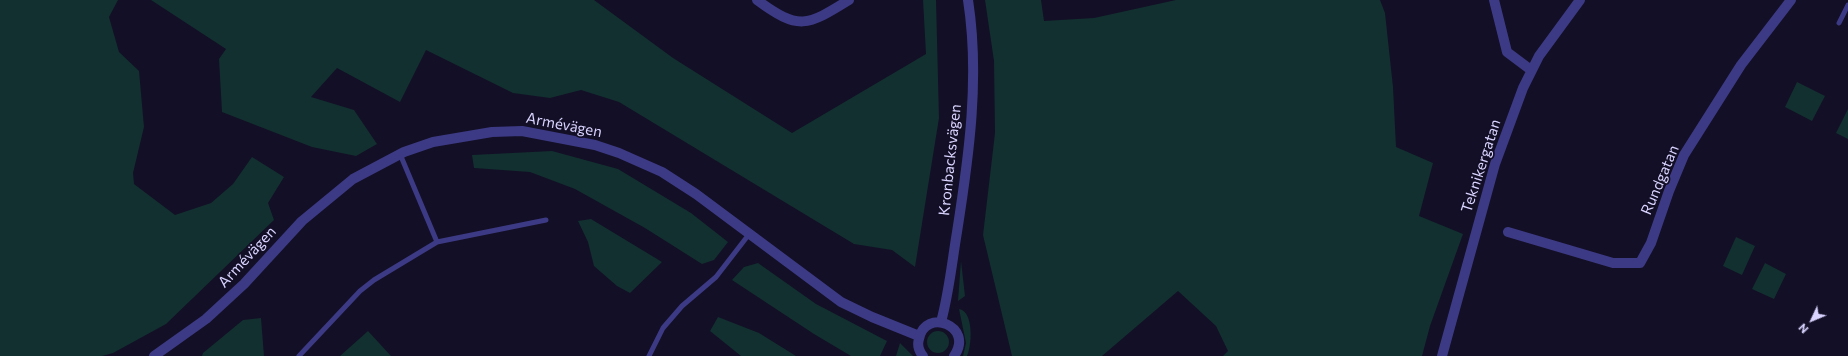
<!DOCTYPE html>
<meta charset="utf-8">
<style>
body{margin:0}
#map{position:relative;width:1848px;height:356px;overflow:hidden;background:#130f26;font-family:Commissioner,sans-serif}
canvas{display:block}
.north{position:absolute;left:1792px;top:300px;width:40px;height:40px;-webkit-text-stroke:3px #130f26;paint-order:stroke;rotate:226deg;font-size:11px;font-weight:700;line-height:16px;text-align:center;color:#d9d4ff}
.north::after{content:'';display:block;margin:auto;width:14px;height:18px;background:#d9d4ff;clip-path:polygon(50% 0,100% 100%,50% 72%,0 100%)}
</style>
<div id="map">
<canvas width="1848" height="356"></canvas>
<div class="north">N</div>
</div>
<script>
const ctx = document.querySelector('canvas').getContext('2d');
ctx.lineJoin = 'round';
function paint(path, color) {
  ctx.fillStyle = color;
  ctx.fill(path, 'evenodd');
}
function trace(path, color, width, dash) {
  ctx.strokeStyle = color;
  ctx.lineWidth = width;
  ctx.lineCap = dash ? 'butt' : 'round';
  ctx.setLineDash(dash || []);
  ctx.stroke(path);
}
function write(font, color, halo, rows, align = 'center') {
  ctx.font = font + ' Commissioner,sans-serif';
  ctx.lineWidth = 3.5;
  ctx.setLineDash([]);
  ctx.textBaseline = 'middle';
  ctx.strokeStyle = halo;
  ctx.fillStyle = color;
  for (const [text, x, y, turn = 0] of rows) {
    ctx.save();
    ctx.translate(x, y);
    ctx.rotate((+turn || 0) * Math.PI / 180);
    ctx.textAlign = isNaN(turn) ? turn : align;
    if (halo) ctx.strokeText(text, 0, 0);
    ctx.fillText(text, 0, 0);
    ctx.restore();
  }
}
paint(new Path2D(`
 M0 0H118L109 17 119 52 139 71 144 127 133 173 134 184 175 215 211 203 233 184 252 157 284 177 268 203 274 220 166 324 113 353 102 356H0Z
 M151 0H594L673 58 792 133 926 54 923 0H936L939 118 915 267 892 250 854 244 619 102 581 90 550 98 513 93 426 50 400 102 337 68 311 97 354 110 377 144 356 156 312 147 222 112 219 59 226 49Z
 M985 0H1041L1044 21 1094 18 1176 0H1380L1385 13 1393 87 1396 147 1433 163 1419 216 1463 234 1430 326 1422 356H1223L1228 351 1216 326 1178 291 1102 356H1012L983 235 995 133 994 61Z
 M1797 82 1825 96 1812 121 1785 107Z
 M1848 109V139L1836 133Z
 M552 151 618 169 691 213 728 242 714 260 702 264 645 228 575 189 530 172 474 168 472 155Z
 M591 219 662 262 630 293 617 286 594 266 588 242 578 221Z
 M1736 237 1755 246 1742 275 1723 266Z
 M961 261 965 296 958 301Z
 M758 263 816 304 887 341 880 356H851L814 334 732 280 744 267Z
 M1765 263 1786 274 1774 299 1752 289Z
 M959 309C974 311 972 346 967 356H963L966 343Z
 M718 317 759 333 796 356H741L710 331Z
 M261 318 264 356H202L203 353 243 320Z
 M927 342a11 11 0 1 1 22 0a11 11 0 1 1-22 0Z
 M368 331 391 356H340Z
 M900 343 913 356H896Z`), '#12302f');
trace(new Path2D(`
 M1839 23 1848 5
 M400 154 437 242
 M299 356 360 291 374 280 437 242 546 220
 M649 356 663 328 682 306 716 277 750 233`), '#3d3a85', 5);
trace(new Path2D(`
 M757 0C799 31 807 26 849 0
 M1494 0 1507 52 1531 70
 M1508 232 1613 263H1640L1651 243 1669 191 1684 155 1741 65 1791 0
 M154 356 206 319 244 284 302 221 353 179 404 152 433 142 492 132 522 131 595 145 619 153 662 172 696 194 841 302 872 317 919 336
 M1442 356 1495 164 1523 88 1539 56 1580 0`), '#3d3a85', 10);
trace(new Path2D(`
 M941 322C949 293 952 262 957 232 969 156 980 77 968 0
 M923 356C919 351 917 345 919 339 925 307 975 326 954 356`), '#3d3a85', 10);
write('15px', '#d9d4ff', '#130f26', [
 ["Armévägen",564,125,11],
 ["Kronbacksvägen",950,160,-84],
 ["Teknikergatan",1481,166,-72],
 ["Rundgatan",1660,180,-67],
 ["Armévägen",247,257,-47]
]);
</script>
